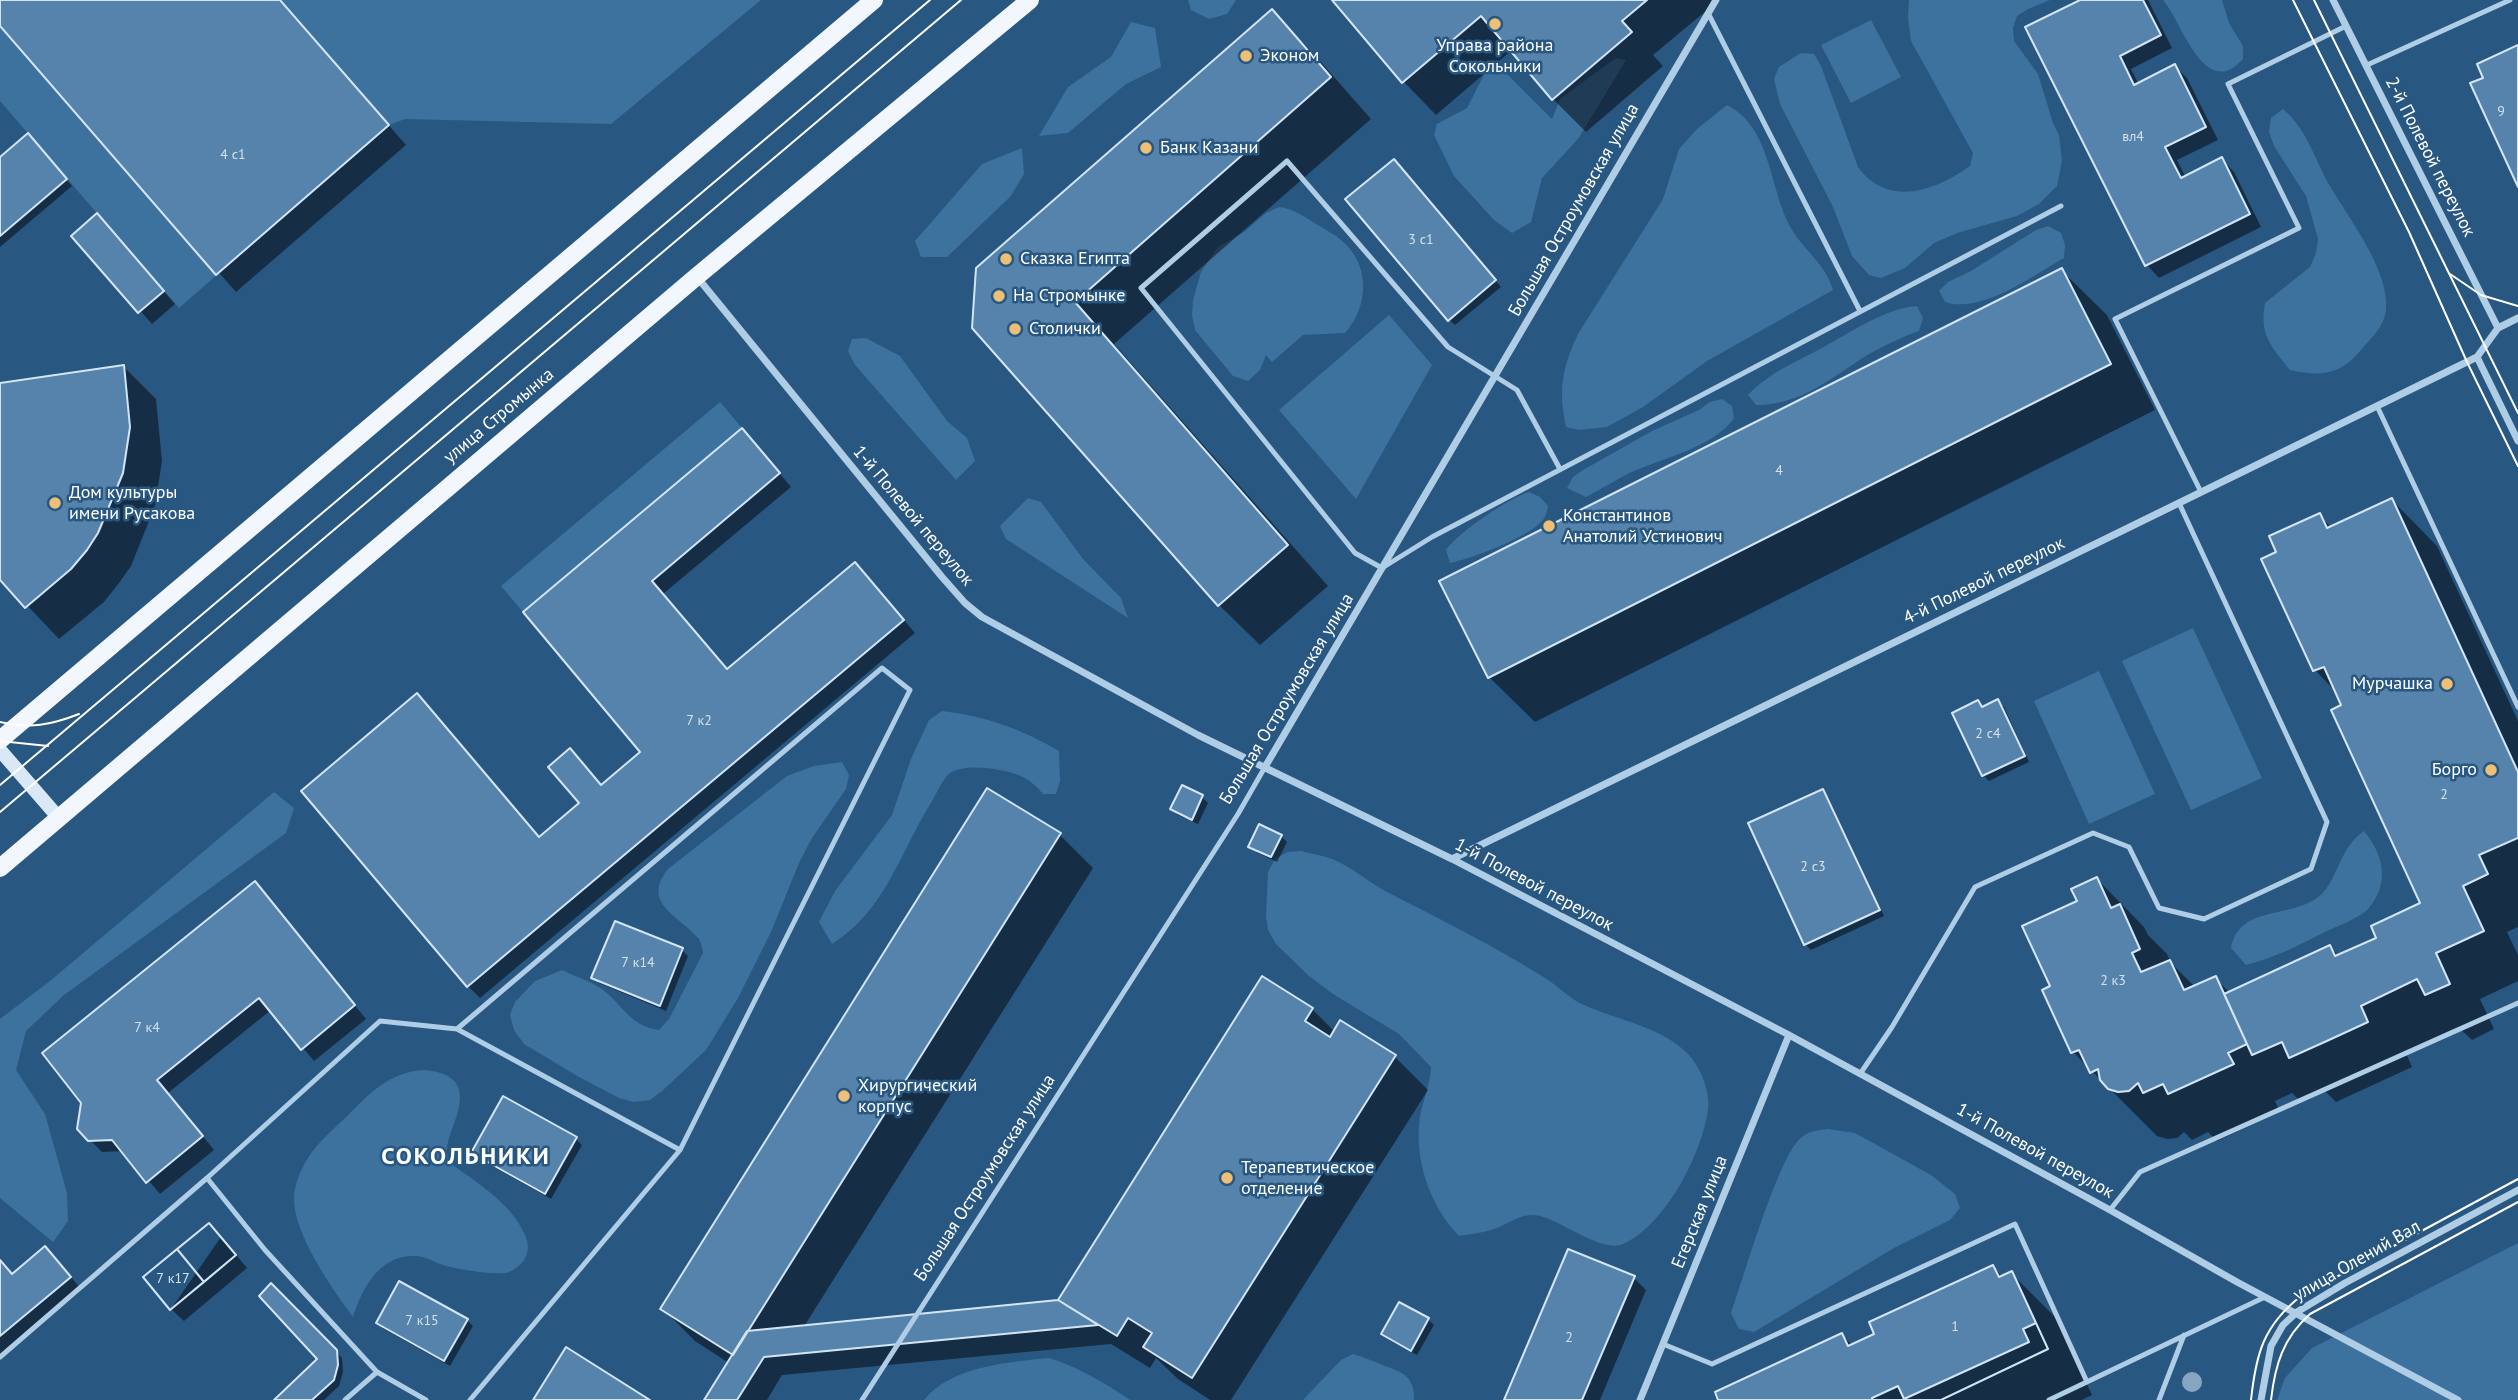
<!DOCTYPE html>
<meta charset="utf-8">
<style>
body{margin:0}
canvas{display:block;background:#285781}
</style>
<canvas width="2518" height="1400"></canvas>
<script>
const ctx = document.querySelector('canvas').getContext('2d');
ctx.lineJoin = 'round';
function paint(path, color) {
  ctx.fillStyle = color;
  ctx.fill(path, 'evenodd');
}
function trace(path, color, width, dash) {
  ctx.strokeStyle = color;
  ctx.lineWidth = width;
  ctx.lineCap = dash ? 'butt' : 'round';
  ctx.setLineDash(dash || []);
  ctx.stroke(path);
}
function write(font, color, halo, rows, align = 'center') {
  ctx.font = font + ' "PT Sans",sans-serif';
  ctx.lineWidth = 5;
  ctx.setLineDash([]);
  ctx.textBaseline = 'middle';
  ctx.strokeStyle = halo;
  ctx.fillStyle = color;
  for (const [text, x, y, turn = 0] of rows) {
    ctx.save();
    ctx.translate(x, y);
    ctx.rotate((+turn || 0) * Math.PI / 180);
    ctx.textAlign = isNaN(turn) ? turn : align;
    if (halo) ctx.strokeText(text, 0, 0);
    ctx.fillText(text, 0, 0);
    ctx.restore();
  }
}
paint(new Path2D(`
 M0 0H761L611 124 405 119 389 125 179 308 0 101Z
 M1188 0H1236L1227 14 1209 19 1191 10Z
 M1909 0H2050L2028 9 2017 16 2013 28 2014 41 2038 74 2053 123 2059 135 2062 161 2057 186 2039 204 2017 216 1957 233 1934 243 1905 268 1881 278 1869 275 1852 256 1833 207 1780 104 1774 79 1779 67 1801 53 1814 54 1821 66 1858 167C1888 208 1935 191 1970 166L1973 153 1911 41 1908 17Z
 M2163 0H2222L2229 23 2243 46V59C2204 102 2183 23 2163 0Z
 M1871 20 1901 77 1851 103 1821 45Z
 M1131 22 1155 28 1161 67 1126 84 1068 133 1039 136 1068 87 1111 57Z
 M1616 58 1626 60 1578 139 1542 178 1531 222 1512 233 1494 220 1454 176 1434 135 1437 124 1467 108 1492 59 1552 119 1560 99Z
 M1727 105C1772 128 1769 189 1791 228 1804 251 1826 264 1833 290L1707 361 1643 407 1607 427 1579 430 1566 427C1558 390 1562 368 1578 334L1663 199 1679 149 1697 129Z
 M2283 109C2305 127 2314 156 2327 181 2346 215 2390 269 2386 310 2384 327 2372 337 2361 350 2340 375 2321 377 2290 370 2271 346 2259 335 2265 303L2310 267 2316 253 2318 239 2306 196 2274 146 2269 132 2271 118Z
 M1022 148 1024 174 1010 197 947 257H921L915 241 982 164Z
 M1279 207C1295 209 1304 217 1318 225 1326 230 1334 234 1341 240 1371 265 1369 306 1345 333L1303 335 1272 362 1266 355 1260 370 1248 381 1233 376 1195 330 1192 315 1193 300 1201 272 1218 247 1244 232 1266 213Z
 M2048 226 2061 233 2065 245 2064 258C2032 276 1982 314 1945 302L1939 291 1948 282 1971 271 2036 230Z
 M1917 306 1923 318 1919 331C1902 337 1885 345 1869 354 1832 377 1802 405 1756 405L1748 395C1770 372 1796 362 1822 348 1849 333 1886 308 1917 306Z
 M1389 315 1432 365 1356 499 1279 410Z
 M866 338 900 356 947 421 967 438 975 461 956 480 855 365 848 351 852 339Z
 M1722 399 1732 406 1734 418C1714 447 1666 457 1634 471 1618 478 1602 489 1586 497L1567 488 1573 477 1583 470 1652 431 1699 410 1710 402Z
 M720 402 742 428 523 612 501 586Z
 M1529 492 1540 497 1548 506C1547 511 1546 517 1542 521 1527 538 1473 558 1450 563L1446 550C1459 532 1507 499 1529 492Z
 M1028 498 1041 502 1083 559 1121 598 1128 618 1006 539 1000 526Z
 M2193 628 2262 778 2191 810 2122 661Z
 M2099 671 2155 794 2089 824 2034 701Z
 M942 711C985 716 1022 729 1059 751L1060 781 1056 794H1043C1037 787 1031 781 1023 777 1007 769 964 762 949 774 942 780 937 793 932 801 900 852 886 910 832 944L819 922 835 891 892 815 911 759 929 720Z
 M842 762 849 775 846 789 812 838 799 863 771 932 738 998 706 1050 662 1091 650 1100 634 1102 619 1098 579 1077 524 1044 514 1030 510 1015 515 1002 535 981 562 970C574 976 590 981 602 989 623 1005 630 1026 659 1030L669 1019 703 953C702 947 701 941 697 937 678 915 641 903 668 869L787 776 814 766Z
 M274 792 294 808 286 833 64 995 26 1031 16 1070 45 1114 67 1193 68 1221 53 1242 0 1198V1019L50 981Z
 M2364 831C2384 855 2390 884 2368 909 2360 918 2333 928 2321 934 2296 947 2273 958 2246 965L2231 948C2239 907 2284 918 2314 900 2339 885 2336 850 2364 831Z
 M1301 851C1311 854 1322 855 1332 859 1352 867 1368 882 1387 892 1440 919 1494 946 1545 978 1558 986 1570 999 1584 1005 1617 1020 1663 1027 1689 1055 1701 1069 1710 1090 1708 1109 1703 1152 1665 1226 1623 1244 1602 1253 1564 1222 1540 1216 1521 1211 1508 1225 1491 1230 1481 1233 1470 1234 1459 1236 1432 1208 1416 1166 1419 1126 1420 1106 1430 1088 1431 1067L1399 1034 1333 994 1309 976 1276 944 1268 930 1266 916 1268 872 1275 859 1287 852Z
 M424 1070C471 1074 463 1102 450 1135 447 1143 445 1154 450 1161 455 1168 463 1172 471 1178 493 1194 514 1210 525 1235 528 1241 529 1250 526 1256 523 1264 514 1271 506 1273 495 1275 454 1269 443 1265 432 1261 424 1255 412 1256 378 1257 362 1289 353 1317 333 1290 293 1233 294 1198 294 1185 301 1169 308 1158 318 1142 335 1128 348 1115 371 1092 390 1072 424 1070Z
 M1828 1129 1855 1133 1931 1175 1955 1194 1960 1208 1950 1220 1894 1248 1754 1332 1739 1329 1731 1313C1743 1280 1779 1153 1802 1137 1809 1131 1819 1130 1828 1129Z
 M2518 1243V1400H2277L2285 1378 2312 1348Z
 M1353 1354C1363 1357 1371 1360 1380 1364 1400 1372 1415 1374 1414 1400H1303L1341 1360Z
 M1049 1358C1074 1365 1109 1385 1130 1400H924C951 1366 1010 1362 1049 1358Z`), '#3d719e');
paint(new Path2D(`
 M0 0H280L406 145 236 292 0 24Z
 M1335 0H1717L1718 1 1653 55 1663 66 1586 132 1553 99 1512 50 1436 115 1404 82Z
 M2083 0H2148L2172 48 2131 69 2139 85 2175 66 2187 78 2218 140 2177 160 2186 178 2222 159 2234 172 2261 227 2159 278 2147 265 2027 28Z
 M1272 11 1312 52 1371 119 1114 344 1328 586 1260 645 1219 605 974 327Z
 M34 142 72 186 0 247V160Z
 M1399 167 1501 287 1455 325 1449 320Z
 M109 228 175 304 152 324 74 236Z
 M2061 270 2107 315 2155 410 1535 722 1489 677Z
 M123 366 156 399 162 461 155 506 131 566 119 583 104 602 59 639 0 577V385Z
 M754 443 791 487 663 594 728 671 867 576 915 633 480 998 468 986 417 695 540 838 643 752 525 612Z
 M2392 500 2437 546 2518 721V927L2507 932 2518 955V981L2480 999 2494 1029 2472 1040 2458 1027 2405 1051 2412 1067 2336 1102 2323 1089 2299 1100 2292 1093 2275 1101 2280 1112 2217 1141 2208 1132 2192 1140 2184 1132 2177 1138 2167 1139 2157 1136 2073 1052 2045 990 2052 987 2079 902 2097 879 2144 927 2148 935 2167 954 2172 964 2195 987 2215 978 2230 993 2330 947 2339 956 2378 939 2422 904 2344 706 2338 694 2315 670 2278 553 2319 515 2332 528Z
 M1978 702 1984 708 1998 702 2004 707 2029 762 1989 781 1983 775Z
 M1182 788 1202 797 1208 803 1198 824 1178 815 1172 809Z
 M988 790 1060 835 1093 868 803 1328 1059 1302 1263 979 1312 1009 1335 1032 1341 1023 1395 1057 1428 1090 1231 1400H1210L1178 1379 1156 1358 1150 1368 1111 1344 782 1375 767 1400H706L729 1363 695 1341 662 1308Z
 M1822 791 1828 797 1884 916 1811 950 1805 944Z
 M1281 836 1287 842 1277 862 1256 852 1251 846Z
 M254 883 366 1019 314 1061 271 1010 168 1093 214 1150 160 1194 124 1151 102 1152 79 1129Z
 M616 923 682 950 688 956 666 1011 599 983 594 977Z
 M576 1139 582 1145 551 1199 479 1159 473 1153Z
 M221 1237 247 1268 184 1321 171 1309Z
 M0 1260 13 1276 57 1261 82 1290 0 1358Z
 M1993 1267 2003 1277 2011 1273 2057 1319 2092 1395 2082 1400H1720L1842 1335 1853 1346 1877 1335Z
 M1634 1278 1646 1290 1600 1400H1506Z
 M271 1286 342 1358 343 1372 339 1386 324 1400H276L319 1359Z
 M1428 1319 1434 1325 1417 1355 1389 1340 1384 1334Z
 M467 1320 473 1326 450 1366 384 1329 378 1323Z`), '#0007');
const building = new Path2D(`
 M0 0H280L389 125 216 275 0 26Z
 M1332 0H1647L1622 21 1632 32 1552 100 1481 16 1402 83Z
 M2080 0H2143L2161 35 2120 56 2134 85 2175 64 2206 127 2165 147 2181 178 2222 157 2250 214 2145 266 2025 27Z
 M1272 9 1331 77 1075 302 1288 545 1218 606 972 328 976 268Z
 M2518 45V187L2470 83 2483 78 2477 64Z
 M28 133 67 179 0 236V157Z
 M1394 159 1496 280 1448 321 1345 199Z
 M97 213 164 291 138 313 71 236Z
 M2062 268 2111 364 1488 678 1439 581Z
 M124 365 130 427 123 473 98 533 87 550 71 569 25 608 0 580V383Z
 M742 428 780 473 652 581 727 669 855 562 904 620 467 987 301 791 417 693 539 837 579 803 548 767 570 748 601 785 640 752 523 612Z
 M2392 498 2518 772V838L2479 855 2488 874 2463 886 2484 931 2436 953 2450 984 2425 995 2417 979 2361 1006 2368 1022 2329 1040 2289 1058 2282 1042 2252 1055 2224 994 2330 945 2335 956 2376 938 2371 926 2420 903 2331 710 2341 705 2332 685 2324 667 2313 671 2261 559 2276 552 2269 536 2320 513 2327 528Z
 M1998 699 2025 756 1982 776 1952 713 1978 700 1982 707Z
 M1182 785 1203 795 1192 820 1170 809Z
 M987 788 1061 833 733 1355 660 1309Z
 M1823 789 1880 910 1804 945 1748 823Z
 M1259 824 1282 835 1271 857 1248 847Z
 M2097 877 2111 908 2120 904 2140 949 2132 953 2141 972 2170 960 2184 990 2216 976 2247 1044 2228 1053 2234 1064 2168 1094 2163 1084 2143 1093 2138 1083 2129 1091 2118 1092 2108 1089 2100 1080 2098 1069 2090 1073 2079 1050 2071 1053 2042 990 2050 986 2022 926 2077 901 2071 889Z
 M255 881 355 1005 301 1050 259 998 157 1080 203 1136 146 1183 112 1140 88 1141 77 1129 81 1103 42 1053Z
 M615 921 683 948 660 1006 591 978Z
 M1262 976 1313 1008 1305 1021 1330 1037 1340 1020 1396 1055 1192 1378 1143 1347 1152 1333 1128 1318 1117 1336 1058 1300Z
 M503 1096 577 1137 545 1194 471 1153Z
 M209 1223 236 1255 170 1310 143 1277Z
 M209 1223 236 1255 204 1282 177 1249Z
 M45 1246 71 1277 0 1336V1260L12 1274Z
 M177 1249 204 1282 170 1310 143 1277Z
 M1568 1249 1635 1276 1582 1400H1504Z
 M1993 1265 1999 1277 2012 1271 2048 1349 1941 1400H1718L1715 1392 1842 1333 1848 1346 1874 1334 1869 1322Z
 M399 1281 468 1319 444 1361 376 1323Z
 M271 1283 337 1350 338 1365 334 1380 312 1400H274L317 1359 259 1296Z
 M1058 1300 1098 1325 764 1357 737 1400H704L747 1331Z
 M1399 1302 1429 1318 1411 1351 1381 1334Z
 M2036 1323 2048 1349 1941 1400H1873L1872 1398 1898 1386 1904 1399 2029 1342 2023 1329Z
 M566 1347 650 1400H533Z`);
paint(building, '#5583ab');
trace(building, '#d3e5f5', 2);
trace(new Path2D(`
 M1708 13 1860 311
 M2367 65 2510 0
 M2377 406 2518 707
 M1560 469 1517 390 1448 347 1287 161 1141 288 1355 553 1382 568 1432 537 2061 206
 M2201 492 2115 319 2299 228 2228 84 2346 26
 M457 1029 680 1150
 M1860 1074 1892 1027 1975 887 2093 833 2129 847 2159 908 2204 919 2311 869 2327 822 2179 503
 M207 1178 265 1250 377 1372 426 1400
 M2110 1210 2140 1172 2518 1003
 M1663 1344 1712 1364 2015 1224 2087 1382
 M0 1357 207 1178 380 1021 457 1029 882 668 910 690 680 1150 470 1400
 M345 1400 377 1372
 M862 1400 1238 814 1265 767
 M2049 1400 2265 1297
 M2159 1400 2184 1335`), '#b0cde6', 5);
trace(new Path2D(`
 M2333 0 2498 328
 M697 277 942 577 965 603 982 617 1198 735 1452 859 1789 1035 2110 1210 2237 1282 2458 1400
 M2477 357 2518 441
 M1265 767 1716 0
 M1452 859 2477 357 2498 328 2518 318
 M1640 1400 1789 1035
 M2261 1400 2271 1346 2283 1325 2297 1312 2345 1283 2518 1190`), '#b0cde6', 7);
trace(new Path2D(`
 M0 750 58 817`), '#d9e8f6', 14);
trace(new Path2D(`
 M0 740 874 0
 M0 868 696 277 1030 0`), '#f1f7fd', 18);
trace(new Path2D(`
 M2293 0 2409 232 2467 362 2518 466
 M2314 0 2518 413
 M2450 274 2481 295 2518 306
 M0 722C30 729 51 725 79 714
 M0 741 48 746
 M0 785 930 0
 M0 812 961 0
 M2251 1400C2256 1354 2263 1326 2301 1296L2518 1179
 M2271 1400C2275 1365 2283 1338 2310 1314L2518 1202`), '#fff', 2);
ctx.fillStyle = '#86a5c1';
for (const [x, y] of [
 [2192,1382]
]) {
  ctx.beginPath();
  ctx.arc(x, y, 10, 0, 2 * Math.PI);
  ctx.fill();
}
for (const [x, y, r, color] of [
 [1495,24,7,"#eec076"],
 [1246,56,7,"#eec076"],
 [1146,148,7,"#eec076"],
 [1006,259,7,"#eec076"],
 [999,296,7,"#eec076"],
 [1015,329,7,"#eec076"],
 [55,503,7,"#eec076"],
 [1549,526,7,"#eec076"],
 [2447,684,7,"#eec076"],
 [2491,770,7,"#eec076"],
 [844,1096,7,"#eec076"],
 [1227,1178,7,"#eec076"]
]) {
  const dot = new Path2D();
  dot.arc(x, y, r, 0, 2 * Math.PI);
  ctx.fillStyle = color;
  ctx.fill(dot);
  trace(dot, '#285781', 2.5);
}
write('14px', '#d4e0ea', null, [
 ["9",2501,112],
 ["вл4",2133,137],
 ["4 c1",233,155],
 ["3 c1",1421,240],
 ["4",1779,471],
 ["7 к2",699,721],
 ["2 с4",1988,734],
 ["2",2444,795],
 ["2 с3",1813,867],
 ["7 к14",638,963],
 ["2 к3",2113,981],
 ["7 к4",147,1028],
 ["7 к17",173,1279],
 ["7 к15",422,1321],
 ["1",1955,1327],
 ["2",1569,1338]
]);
write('18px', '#fff', '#285781', [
 ["Управа района",1495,46,"center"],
 ["Сокольники",1495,67,"center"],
 ["Эконом",1260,56],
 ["Банк Казани",1160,148],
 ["Сказка Египта",1020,259],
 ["На Стромынке",1013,296],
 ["Столички",1029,329],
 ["Дом культуры",69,493],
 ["имени Русакова",69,514],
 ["Константинов",1563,516],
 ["Анатолий Устинович",1563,537],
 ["Мурчашка",2433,684,"right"],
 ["Борго",2477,770,"right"],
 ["Хирургический",858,1086],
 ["корпус",858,1107],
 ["Терапевтическое",1241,1168],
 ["отделение",1241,1189]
], 'left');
write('18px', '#fff', '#285781', [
 ["2-й Полевой переулок",2430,157,63],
 ["Большая Остроумовская улица",1574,210,-60],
 ["улица Стромынка",499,416,-40],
 ["1-й Полевой переулок",913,516,50],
 ["4-й Полевой переулок",1984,581,-26],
 ["Большая Остроумовская улица",1287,699,-59],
 ["1-й Полевой переулок",1534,885,28],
 ["1-й Полевой переулок",2035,1151,29],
 ["Большая Остроумовская улица",985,1178,-57],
 ["Егерская улица",1700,1212,-68],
 ["улица Олений Вал",2357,1261,-30]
]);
ctx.letterSpacing = '2px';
write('bold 24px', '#fff', '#285781', [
 ["СОКОЛЬНИКИ",466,1157]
]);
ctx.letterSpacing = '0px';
</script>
